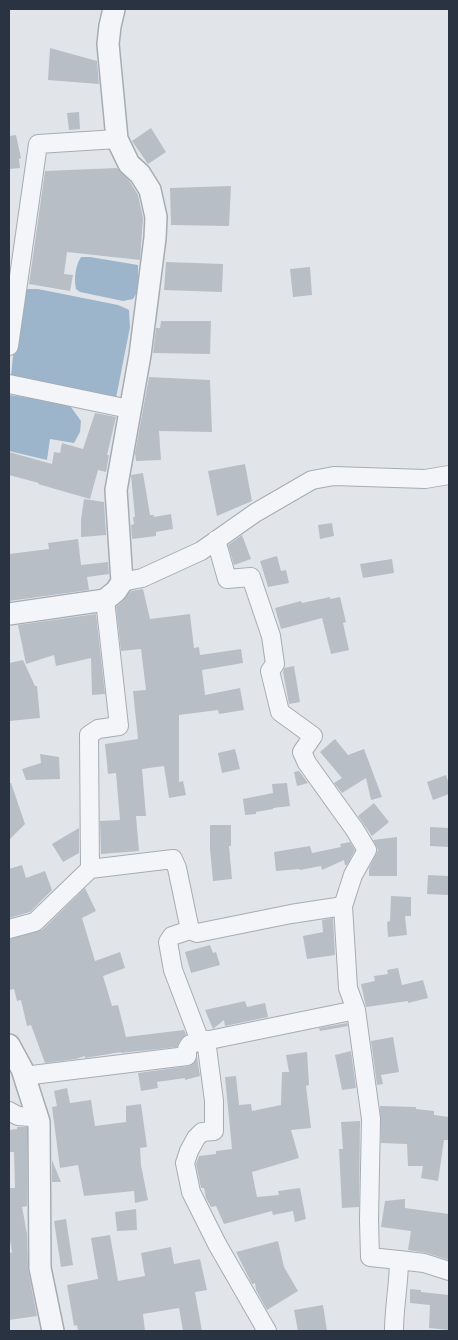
<!DOCTYPE html>
<style>
body{margin:0}
#map{position:relative;width:458px;height:1340px;overflow:hidden;background:#e1e5ea;font-family:"Alegreya Sans",sans-serif}
canvas{display:block}
.frame{position:absolute;inset:0;border:10px solid #293341;pointer-events:none}
</style>
<div id="map">
<canvas width="458" height="1340"></canvas>
<div class="frame"></div>
</div>
<script>
const ctx = document.querySelector('canvas').getContext('2d');
ctx.lineJoin = 'round';
function paint(path, color) {
  ctx.fillStyle = color;
  ctx.fill(path, 'evenodd');
}
function trace(path, color, width, dash) {
  ctx.strokeStyle = color;
  ctx.lineWidth = width;
  ctx.lineCap = dash ? 'butt' : 'round';
  ctx.setLineDash(dash || []);
  ctx.stroke(path);
}
paint(new Path2D(`
 M81 257H90L138 265V291L133 299 123 301 80 292 76 289C74 280 75 266 81 257Z
 M23 289H38L118 305 129 310 130 327 116 398 11 376 19 297Z
 M9 395 68 403 81 421 80 432 74 443 50 439 47 460 9 451Z`), '#9cb5ca');
paint(new Path2D(`
 M50 48 97 61 99 84 48 80Z
 M79 112 80 129 69 130 67 113Z
 M151 128 166 152 148 164 132 141Z
 M16 135 21 158 19 159 20 168 9 169V136Z
 M117 168 130 182 138 195 143 218 140 260 67 252 64 274 73 275 70 291 29 284 45 171Z
 M231 186 229 226 171 225 170 188Z
 M166 262 223 264 222 292 164 290Z
 M310 267 312 295 293 297 290 269Z
 M161 321H211L210 354 153 353 156 328H160Z
 M149 377 210 380 212 432 159 431 161 460 136 461 135 453Z
 M95 413 116 417 107 455H109L106 472 98 470 90 499 38 484 39 483 9 475V452L52 464 54 452 60 453 62 443 83 449Z
 M245 464 252 501 217 516 208 471Z
 M143 473 150 515H154V517L171 514 173 529 156 532V536L132 539 131 525 134 524 133 517H135L131 475Z
 M84 499 104 502 106 535 81 537V520Z
 M332 523 334 536 320 539 318 525Z
 M242 535 251 559 234 565 228 545Z
 M78 539 81 565 108 562 109 574 87 577 89 590 9 601V554L49 549 48 543Z
 M277 556 281 571 286 570 289 583 268 587 260 561Z
 M392 559 394 573 363 578 360 564Z
 M143 589 150 619 190 614 194 648 199 647 200 655 241 649 243 663 202 670 205 695 240 688 244 710 219 714 218 710 179 715V782L183 781 186 795 169 798 164 766 142 769 146 816H136L139 851 101 854 100 821 120 820 116 773 108 774 105 744 138 739 133 691 146 690 141 649 121 651 116 607 124 600 131 591Z
 M330 597V599L340 597 346 622 343 623 349 650 331 654 322 618 281 629 275 608 301 601 302 603Z
 M96 614 105 694 92 695 91 658 56 666 54 655 26 664 18 625Z
 M23 660 35 686H37L40 718 9 721V663Z
 M294 666 300 702 289 704 283 672 284 668Z
 M335 739 348 755 364 749 382 797 371 800 366 778 342 793 334 783 342 778 320 752Z
 M235 749 240 769 222 773 218 753Z
 M40 754 59 757 60 779 26 780 22 769 41 763Z
 M299 771 308 783 297 786 294 772Z
 M446 775 449 784V794L433 800 427 782Z
 M9 783H11L25 824 9 840Z
 M287 783 290 806 273 808V809L256 812V814L245 815 243 799 273 793 272 784Z
 M374 803 389 822 372 836 358 816Z
 M210 825H231V846H229L232 879 213 881 210 849Z
 M430 827 449 828V847L430 846Z
 M79 828V853L63 862 52 844Z
 M397 837V876H369V868L378 850 373 840Z
 M350 842 355 850 347 865H345L344 860 322 870 321 866 300 870 299 869 276 871 274 852 310 846 312 853 341 847 340 844Z
 M22 865 26 878 45 871 52 890 30 912 9 918V869Z
 M428 875 448 876V895L427 894Z
 M85 888 96 911 82 918 95 961 120 952 125 968 103 976 112 1006 118 1005 126 1037 184 1030 186 1034 181 1039 177 1047 121 1053V1052L85 1058V1056L76 1059 45 1063 31 1025 27 1026 21 1000 17 1001 14 989 9 990V939L42 930Z
 M391 896 411 897V916H405L407 935 388 937 387 922 390 921Z
 M333 918 335 955 307 959 303 936 323 932 322 920Z
 M210 945 213 953 216 952 220 965 191 973 185 952Z
 M398 968 402 985 423 980 428 998 408 1003V1001L366 1007 361 984 375 981 374 976 388 974 387 970Z
 M245 1001 247 1007 265 1003 268 1017 225 1026 224 1020 213 1029 205 1010Z
 M347 1023 348 1026 320 1031 319 1028Z
 M393 1037 399 1072 381 1075 383 1084 377 1085 371 1041Z
 M351 1051 356 1088 342 1090 335 1055Z
 M307 1052 309 1085 306 1086 311 1128 291 1130 299 1158 252 1172 257 1197 279 1195 278 1191 300 1188 306 1219 295 1222 293 1211 273 1215 272 1211 224 1224 216 1206 211 1207 206 1198 204 1188H201L196 1164 199 1156 216 1154V1151L232 1149 225 1077 236 1076 239 1105 251 1104 252 1111 281 1105 282 1072H289L286 1055Z
 M197 1057 200 1076 185 1080V1078L157 1082 158 1088 141 1091 138 1073 189 1066 193 1064Z
 M67 1088 70 1103 91 1100 95 1126 126 1122V1106L141 1104 147 1147 140 1148 141 1165 148 1200 135 1203 134 1191 84 1196 78 1165 60 1168 52 1107 57 1106 54 1091Z
 M380 1106 416 1107V1109L434 1111V1115L449 1117V1140H444L438 1181 421 1178 423 1166H408L407 1144 381 1143Z
 M360 1121 359 1207 342 1208 339 1149H343L341 1122Z
 M17 1127H27V1206L22 1207 27 1234 28 1270 37 1316 9 1320V1254L12 1252 9 1233V1188H15L14 1152H9V1130L17 1129Z
 M52 1160 61 1182H52Z
 M405 1199V1208L449 1214V1260L427 1253 408 1250 411 1231 381 1227 385 1201Z
 M136 1209 137 1230 117 1231 115 1212Z
 M66 1219 73 1265 61 1267 54 1221Z
 M110 1235 118 1281 145 1276 141 1253 171 1247 174 1264 200 1259 207 1290 195 1292 202 1331H183L179 1308 143 1314 145 1331H78L77 1325 74 1326 67 1285 98 1279 91 1238Z
 M278 1241 284 1267 298 1291 267 1310 256 1290 255 1283 252 1284 236 1252Z
 M410 1289 421 1290V1292L449 1295V1330L429 1328 430 1305 410 1303Z
 M323 1305 327 1331H298L294 1310Z`), '#b8bec6');
const minor = new Path2D(`
 M9 346 38 144 117 139
 M9 384 129 409
 M216 540 227 579 251 577 271 636 275 664 270 671 280 712 313 736 302 752 307 763 355 830 367 850 353 875 343 906 348 988 356 1010 371 1119 369 1220 370 1257 399 1260C399 1284 394 1307 394 1331
 M122 582 142 578 201 551 255 513 312 480 334 476 425 479 449 475
 M90 869 173 859 177 868 190 930 197 933 291 914 343 906
 M9 929 35 922 90 869 89 735 98 729 119 726 105 600
 M190 930 172 936 168 942 173 970 200 1041
 M206 1040 214 1101V1131L202 1132 196 1138 189 1151 185 1163 191 1192 217 1244 267 1331
 M24 1076 187 1056V1049L190 1044 356 1010
 M9 1111 18 1116 31 1117 39 1122
 M399 1260 424 1263 449 1271`);
const tertiary = new Path2D(`
 M9 614 105 600 116 591 122 582 116 490 140 355 155 238 156 217 150 190 140 174 129 164 117 139 108 44 110 26 114 9
 M9 1045 22 1069 39 1122 40 1268 53 1331`);
trace(minor, '#a6acb4', 20);
trace(tertiary, '#a6acb4', 24);
trace(minor, '#f4f5f8', 18);
trace(tertiary, '#f4f5f8', 21);
</script>
